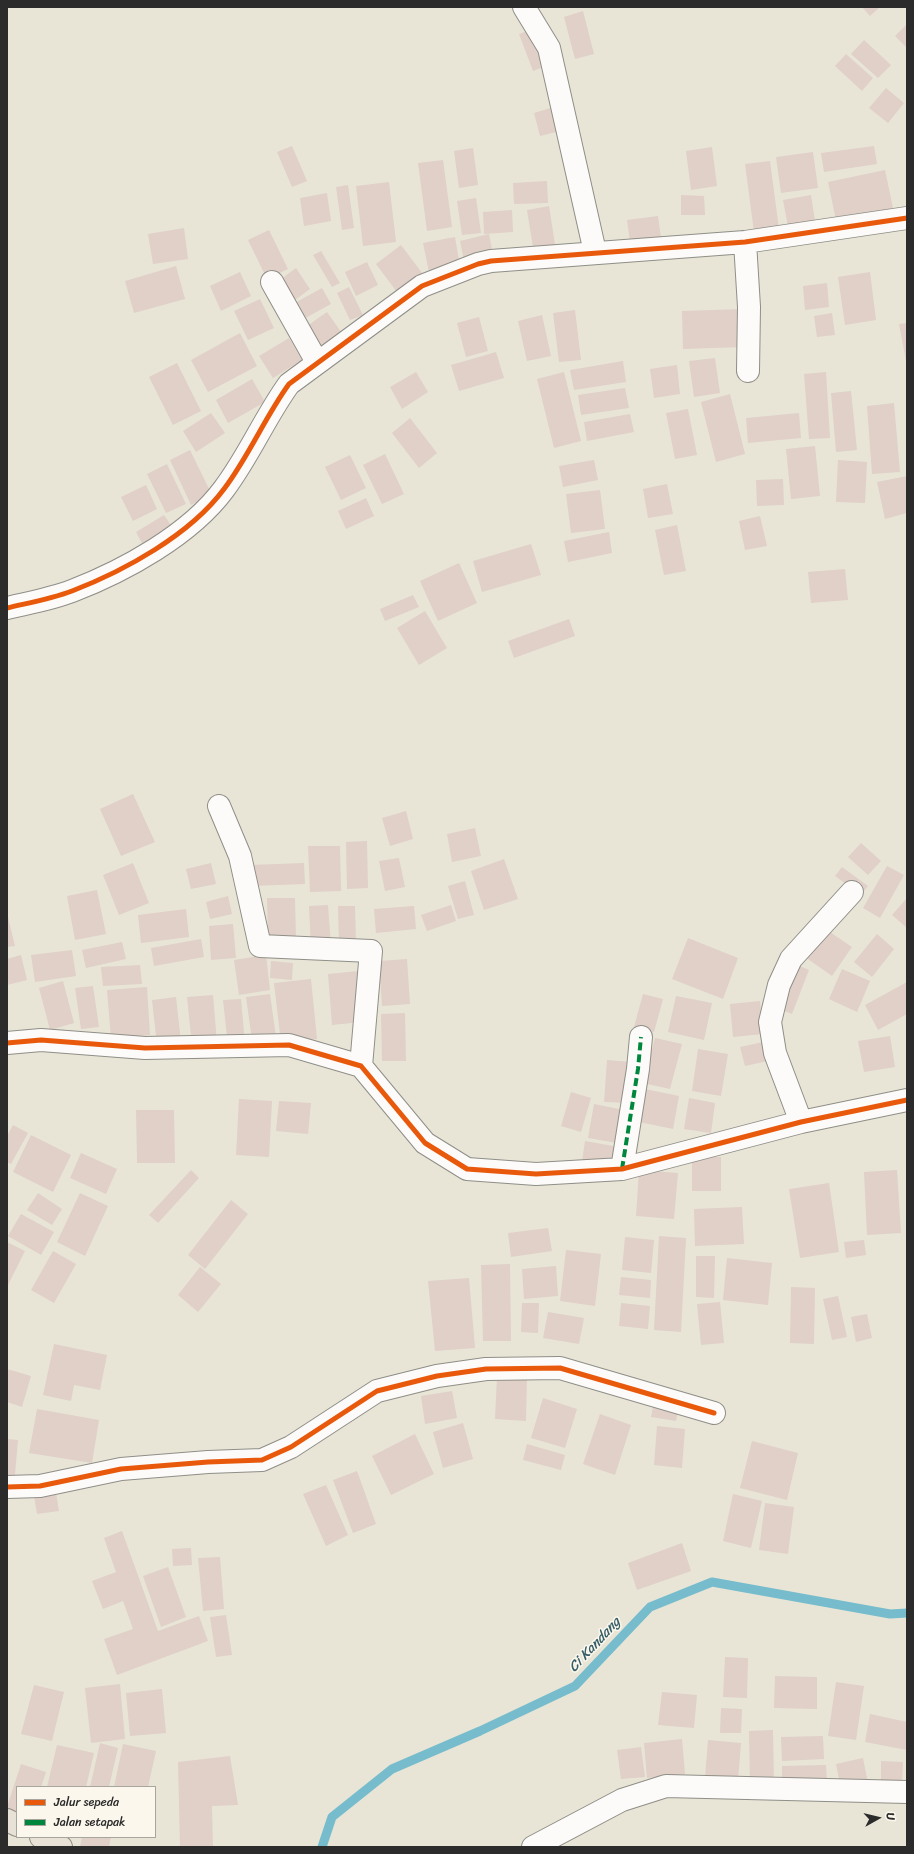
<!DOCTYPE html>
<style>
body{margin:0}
#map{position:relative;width:914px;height:1854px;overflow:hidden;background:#e8e5d7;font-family:Sriracha,sans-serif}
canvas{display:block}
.frame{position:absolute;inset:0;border:8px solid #2b2b2b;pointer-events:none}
.legend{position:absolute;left:16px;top:1786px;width:140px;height:52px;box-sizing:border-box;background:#fbf7ec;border:1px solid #a8a59f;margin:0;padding:5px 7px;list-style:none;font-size:12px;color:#2b2b2b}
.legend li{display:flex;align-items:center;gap:8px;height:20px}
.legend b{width:20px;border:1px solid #a8a59f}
.north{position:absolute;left:858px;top:1798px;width:40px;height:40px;-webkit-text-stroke:3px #fbf7ec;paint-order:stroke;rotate:82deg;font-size:11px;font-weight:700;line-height:16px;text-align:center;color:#2b2b2b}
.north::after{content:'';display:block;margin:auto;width:14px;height:18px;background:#2b2b2b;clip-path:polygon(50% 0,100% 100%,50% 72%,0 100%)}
</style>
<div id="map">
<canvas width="914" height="1854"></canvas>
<div class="frame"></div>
<ul class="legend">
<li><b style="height:5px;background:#e8590c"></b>Jalur sepeda</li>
<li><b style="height:5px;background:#00873e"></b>Jalan setapak</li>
</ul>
<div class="north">U</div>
</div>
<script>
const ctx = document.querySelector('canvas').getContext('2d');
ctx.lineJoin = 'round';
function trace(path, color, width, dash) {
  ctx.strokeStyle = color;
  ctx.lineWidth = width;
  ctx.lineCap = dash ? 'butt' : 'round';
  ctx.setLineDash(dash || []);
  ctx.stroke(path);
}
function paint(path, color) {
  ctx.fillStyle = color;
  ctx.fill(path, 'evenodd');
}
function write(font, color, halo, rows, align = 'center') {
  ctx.font = font + ' Sriracha,sans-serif';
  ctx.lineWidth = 3;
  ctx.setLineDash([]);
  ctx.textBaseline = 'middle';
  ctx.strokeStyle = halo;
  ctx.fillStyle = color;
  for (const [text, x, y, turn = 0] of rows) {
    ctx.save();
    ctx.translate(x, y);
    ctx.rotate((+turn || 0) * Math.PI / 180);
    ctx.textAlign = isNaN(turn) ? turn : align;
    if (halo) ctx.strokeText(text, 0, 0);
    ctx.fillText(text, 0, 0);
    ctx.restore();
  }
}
trace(new Path2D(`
 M322 1847 332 1817 392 1769 480 1731 575 1686 650 1607 712 1582 890 1614 907 1613`), '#77bccc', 9);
paint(new Path2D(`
 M862 7H880L870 16Z
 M583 11 594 54 575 59 564 17Z
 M907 24V48L895 36Z
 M535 28 549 65 533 71 519 34Z
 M864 40 891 65 878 78 851 54Z
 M846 54 873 78 862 91 835 66Z
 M886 88 904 103 888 123 869 108Z
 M554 107 560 131 540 136 534 113Z
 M292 146 307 181 292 187 277 152Z
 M874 146 877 164 824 172 821 153Z
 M712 147 717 186 691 190 686 151Z
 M473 148 478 185 459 188 454 151Z
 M813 152 818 188 781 193 776 157Z
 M443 160 452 227 427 231 418 163Z
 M770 161 779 229 754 232 745 164Z
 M885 170 893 208 836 220 828 182Z
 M547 181 548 203 514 204 513 183Z
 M389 182 396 242 363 246 356 186Z
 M348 185 354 228 342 230 336 187Z
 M327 193 331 221 304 226 300 198Z
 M681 195 704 196 705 215H681Z
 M811 195 816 228 789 232 783 200Z
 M476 198 481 233 462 235 457 201Z
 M549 206 556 251 534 254 527 210Z
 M512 210 513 232 484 234 483 212Z
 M658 216 662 245 631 249 627 220Z
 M184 228 188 259 153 264 148 234Z
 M269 230 288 269 267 279 248 240Z
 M489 234 494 260 465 266 460 241Z
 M455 237 460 266 429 272 423 243Z
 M401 245 422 273 397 292 376 264Z
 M321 251 340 283 332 287 313 255Z
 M367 262 378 285 356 296 345 272Z
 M176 266 185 299 134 313 125 281Z
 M296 268 310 289 291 303 277 282Z
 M240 272 251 296 221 311 210 286Z
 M870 272 876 320 845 325 838 277Z
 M827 283 829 307 805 310 803 286Z
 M349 287 363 315 350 320 337 293Z
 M322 288 331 304 300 321 291 305Z
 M260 299 274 328 248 340 234 311Z
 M743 309 744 347 683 349 682 311Z
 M575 310 581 360 559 362 553 313Z
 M327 312 344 336 320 352 304 328Z
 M832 313 835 335 817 337 814 316Z
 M542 315 551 356 527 361 518 321Z
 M479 317 488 351 466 357 457 323Z
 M907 323V361H906L899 324Z
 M240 333 257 366 208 392 191 360Z
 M289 338 302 360 273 378 259 356Z
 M496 352 504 378 459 391 451 365Z
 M715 358 720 393 694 397 689 361Z
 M623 361 626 382 574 390 570 370Z
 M177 363 201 411 173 425 149 377Z
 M677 365 680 394 654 398 650 369Z
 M416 372 428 392 402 409 390 387Z
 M564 372 581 441 554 448 537 379Z
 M826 372 830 438 809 439 804 374Z
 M252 379 265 402 228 423 216 400Z
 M625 388 629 408 581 415 578 395Z
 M851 391 857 450 836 452 831 393Z
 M730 394 745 454 716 462 701 402Z
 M894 403 900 472 872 474 867 406Z
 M688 409 697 455 675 459 666 413Z
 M211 413 225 433 196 452 183 431Z
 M799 413 801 438 748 443 746 418Z
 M630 414 634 432 587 441 584 422Z
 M410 418 437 453 419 468 392 433Z
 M815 446 820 496 791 499 786 449Z
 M190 450 212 495 191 505 170 460Z
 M385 454 404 494 382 504 363 465Z
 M350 455 366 488 341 500 325 467Z
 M594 460 598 480 563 487 559 466Z
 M838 460 867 462 865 503 836 502Z
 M167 464 186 504 166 513 147 474Z
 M907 476V513L885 519 877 482Z
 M783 479 784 505 757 506 756 480Z
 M667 484 673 514 648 518 643 489Z
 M146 485 157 509 133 521 121 497Z
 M600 490 605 529 571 533 566 494Z
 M366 498 374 516 346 529 338 511Z
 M164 515 175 531 145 549 136 532Z
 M760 516 767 546 745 550 739 521Z
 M677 525 686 571 664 575 655 530Z
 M609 532 612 553 568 562 564 541Z
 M531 544 541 575 482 592 473 561Z
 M459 563 477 603 438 621 420 581Z
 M845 569 848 600 811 603 808 572Z
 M413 595 419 607 385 621 380 609Z
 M425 611 447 648 419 665 397 628Z
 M569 619 575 636 514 658 508 641Z
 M133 794 155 842 121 856 100 809Z
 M406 811 413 839 390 846 382 818Z
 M475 828 481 856 452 862 447 834Z
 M367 841 368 888 347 889 346 842Z
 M861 843 881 861 868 875 848 857Z
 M308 846H340L341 891 310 892Z
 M399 858 405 887 385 891 379 861Z
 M504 859 518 899 484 910 471 871Z
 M133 863 149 903 119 915 103 875Z
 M211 863 216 884 191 889 186 869Z
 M304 863 305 884 251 886 250 865Z
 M887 866 904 875 880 918 863 908Z
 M842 867 868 886 861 895 835 876Z
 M465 881 474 915 458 919 448 886Z
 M97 890 106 934 75 940 67 896Z
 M228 896 232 914 210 919 206 902Z
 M267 898H295L296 938H268Z
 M907 898V928L892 915Z
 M328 905 331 945 311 946 309 906Z
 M451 905 456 921 427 931 421 915Z
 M338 906H355L356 943 339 944Z
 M414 906 416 929 376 933 374 909Z
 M186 909 189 937 141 943 138 915Z
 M7 913 15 946 7 947Z
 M233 924 236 958 211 960 209 926Z
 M824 928 852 947 832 976 805 957Z
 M877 934 894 949 872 977 854 962Z
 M688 938 738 958 723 999 672 979Z
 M201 939 204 957 154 966 151 948Z
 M122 942 126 959 86 968 82 950Z
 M72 950 76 976 35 982 31 955Z
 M21 955 27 980 7 985V959Z
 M266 955 270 990 239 995 234 960Z
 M407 959 410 1004 382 1006 379 961Z
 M271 961 293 963 292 980 270 978Z
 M795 964 809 970 792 1014 777 1008Z
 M140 965 142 984 103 986 101 967Z
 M842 969 870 981 857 1012 829 999Z
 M358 971 362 1022 332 1025 328 974Z
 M311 979 317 1039 281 1043 274 983Z
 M63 981 74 1023 50 1030 39 988Z
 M907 982V1014L878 1030 865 1005Z
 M93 986 99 1027 81 1029 75 988Z
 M147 987 150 1035 111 1038 107 990Z
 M270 994 276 1037 252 1040 246 997Z
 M643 994 663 999 654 1032 634 1027Z
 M213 995 217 1043 192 1046 187 997Z
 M676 996 712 1003 704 1040 668 1032Z
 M176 997 181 1042 157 1045 152 1000Z
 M241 999 245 1044 228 1046 223 1000Z
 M760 1001 763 1034 733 1037 730 1004Z
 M405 1013 406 1061H382L381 1014Z
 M890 1036 895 1067 864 1072 858 1041Z
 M655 1038 682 1044 670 1089 643 1083Z
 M768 1041 772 1060 745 1066 740 1047Z
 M698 1049 728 1054 721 1096 692 1091Z
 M607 1060 631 1062 629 1103 604 1102Z
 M645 1089 679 1096 673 1129 639 1122Z
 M571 1092 591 1098 581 1132 561 1126Z
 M689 1098 715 1103 711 1133 684 1129Z
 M239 1099 272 1101 269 1157 236 1155Z
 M279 1101 311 1103 308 1134 276 1131Z
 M594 1104 629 1111 623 1144 588 1138Z
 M136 1110H174L175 1163H137Z
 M13 1125 28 1133 11 1164 7 1162V1136Z
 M31 1135 71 1155 53 1192 13 1172Z
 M585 1141 619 1147 615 1168 582 1161Z
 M81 1153 117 1169 106 1194 70 1178Z
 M692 1156 721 1157V1191H692Z
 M191 1170 199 1178 158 1223 149 1215Z
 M639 1170 678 1173 674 1219 636 1216Z
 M897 1170 901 1233 867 1235 864 1172Z
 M829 1183 839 1252 800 1258 789 1189Z
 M38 1193 62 1209 52 1225 27 1210Z
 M80 1193 108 1206 85 1256 57 1242Z
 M231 1200 248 1214 205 1269 188 1255Z
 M742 1207 744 1244 695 1246 694 1209Z
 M21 1214 54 1232 41 1255 8 1236Z
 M548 1228 552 1251 511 1257 508 1233Z
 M659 1236 686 1238 681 1332 654 1330Z
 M625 1237 654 1240 651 1273 622 1270Z
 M864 1240 866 1255 846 1258 844 1242Z
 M7 1242 25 1251 7 1287Z
 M566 1250 601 1254 595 1306 560 1301Z
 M53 1251 76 1264 54 1303 31 1290Z
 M696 1256H715L714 1298 696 1297Z
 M727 1258 772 1263 768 1305 723 1300Z
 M510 1264 511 1341H483L481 1265Z
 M556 1266 558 1296 524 1299 522 1269Z
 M200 1267 221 1284 198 1312 178 1295Z
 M621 1277 651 1280 650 1298 619 1295Z
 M469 1278 475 1348 435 1351 428 1281Z
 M791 1287 815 1288 814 1344 790 1343Z
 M838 1296 847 1337 832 1340 823 1299Z
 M720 1302 724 1343 701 1345 697 1304Z
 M522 1303H539L538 1333 521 1332Z
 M621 1303 650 1306 648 1329 619 1326Z
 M548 1312 584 1318 579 1344 543 1338Z
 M867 1314 872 1338 856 1342 851 1317Z
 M54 1344 107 1355 100 1390 74 1385 71 1401 43 1395Z
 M7 1369 31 1376 22 1407 7 1402Z
 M497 1376 527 1377 526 1421 495 1419Z
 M452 1391 457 1418 425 1424 421 1396Z
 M543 1398 577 1409 565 1448 531 1438Z
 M654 1401 679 1406 676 1421 651 1417Z
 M37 1409 99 1420 92 1463 29 1453Z
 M600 1414 631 1425 615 1475 583 1464Z
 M463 1423 473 1459 443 1468 433 1432Z
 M657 1426 685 1429 682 1468 654 1465Z
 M415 1434 434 1474 391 1495 372 1456Z
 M7 1439 18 1440 14 1486 7 1485Z
 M752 1441 798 1453 787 1500 740 1488Z
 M527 1444 565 1455 561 1470 523 1460Z
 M357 1471 376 1524 353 1533 333 1480Z
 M326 1485 348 1535 326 1546 303 1494Z
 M55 1487 59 1511 37 1514 33 1491Z
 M733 1494 762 1501 751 1548 723 1541Z
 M765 1503 794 1507 788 1554 759 1550Z
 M122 1531 158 1631 199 1616 208 1641 117 1675 104 1639 133 1629 123 1601 103 1609 92 1581 116 1572 104 1538Z
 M682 1543 691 1571 637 1590 628 1563Z
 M191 1548 192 1565 173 1566 172 1549Z
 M220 1557 224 1609 203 1611 198 1558Z
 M168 1567 186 1617 161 1627 143 1576Z
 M226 1615 232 1655 216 1657 210 1617Z
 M725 1657 748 1658 747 1698 723 1697Z
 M775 1676 817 1677V1709L774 1708Z
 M836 1682 864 1686 856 1740 828 1736Z
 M120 1684 125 1739 91 1743 85 1688Z
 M34 1685 64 1692 52 1741 21 1734Z
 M162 1689 166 1733 130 1736 126 1693Z
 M662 1692 697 1695 694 1728 658 1725Z
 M721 1708 742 1709 741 1733H720Z
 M870 1714 907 1722V1750L865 1742Z
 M773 1730 774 1786 750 1787 749 1731Z
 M823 1736 824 1759 782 1761 781 1737Z
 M682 1739 685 1774 647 1778 644 1743Z
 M708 1740 741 1743 738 1781 705 1778Z
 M100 1743 118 1748 109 1787H90Z
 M123 1744 156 1751 148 1787H114Z
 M57 1745 94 1753 86 1787H47Z
 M641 1747 645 1777 621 1779 617 1750Z
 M230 1756 238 1805 212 1806 213 1847H180L178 1762Z
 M863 1758 868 1783 841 1788 836 1764Z
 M881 1761 903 1762 902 1785 881 1784Z
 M21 1764 46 1772 41 1787H17V1822L7 1819V1807Z
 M826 1765 827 1783 782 1785V1766Z
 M82 1837H111L109 1847H80Z`), '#e0d0c8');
const minor = new Path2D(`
 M524 7 549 48 595 252
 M745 242 749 307 748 371
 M272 282 317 362
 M7 608C28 603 51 599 72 591 124 571 190 535 224 489 249 456 265 417 289 384L422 286 478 264 491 261 745 242 907 218
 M219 806 240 856 260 946 371 951 361 1066
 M7 1043 41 1040 145 1048 289 1045 361 1066 425 1143 467 1169 536 1174 622 1169 801 1122 907 1100
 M801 1122 775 1053 770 1022 779 985 791 959 852 892
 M622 1169 638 1069 641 1037
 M7 1487 40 1486 121 1469 208 1462 262 1460 291 1447 377 1391 437 1376 486 1369 560 1368 714 1413
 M533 1847 622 1800 666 1786 907 1792`);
const major = new Path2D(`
 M7 1820 17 1825
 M41 1837 61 1847`);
trace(minor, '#8f8e87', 24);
trace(major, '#8f8e87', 24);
trace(minor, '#fcfbf9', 22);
trace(major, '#e7e2d5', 22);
trace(new Path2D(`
 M622 1169 638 1069 641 1037`), '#00873e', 4, [8, 4]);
trace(new Path2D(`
 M7 608C28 603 51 599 72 591 124 571 190 535 224 489 249 456 265 417 289 384L422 286 478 264 491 261 745 242 907 218
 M7 1043 41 1040 145 1048 289 1045 361 1066 425 1143 467 1169 536 1174 622 1169 801 1122 907 1100
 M7 1487 40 1486 121 1469 208 1462 262 1460 291 1447 377 1391 437 1376 486 1369 560 1368 714 1413`), '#e8590c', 5);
write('italic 14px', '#365e69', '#fbf7ec', [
 ["Ci Kandang",595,1645,-47]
]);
</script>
